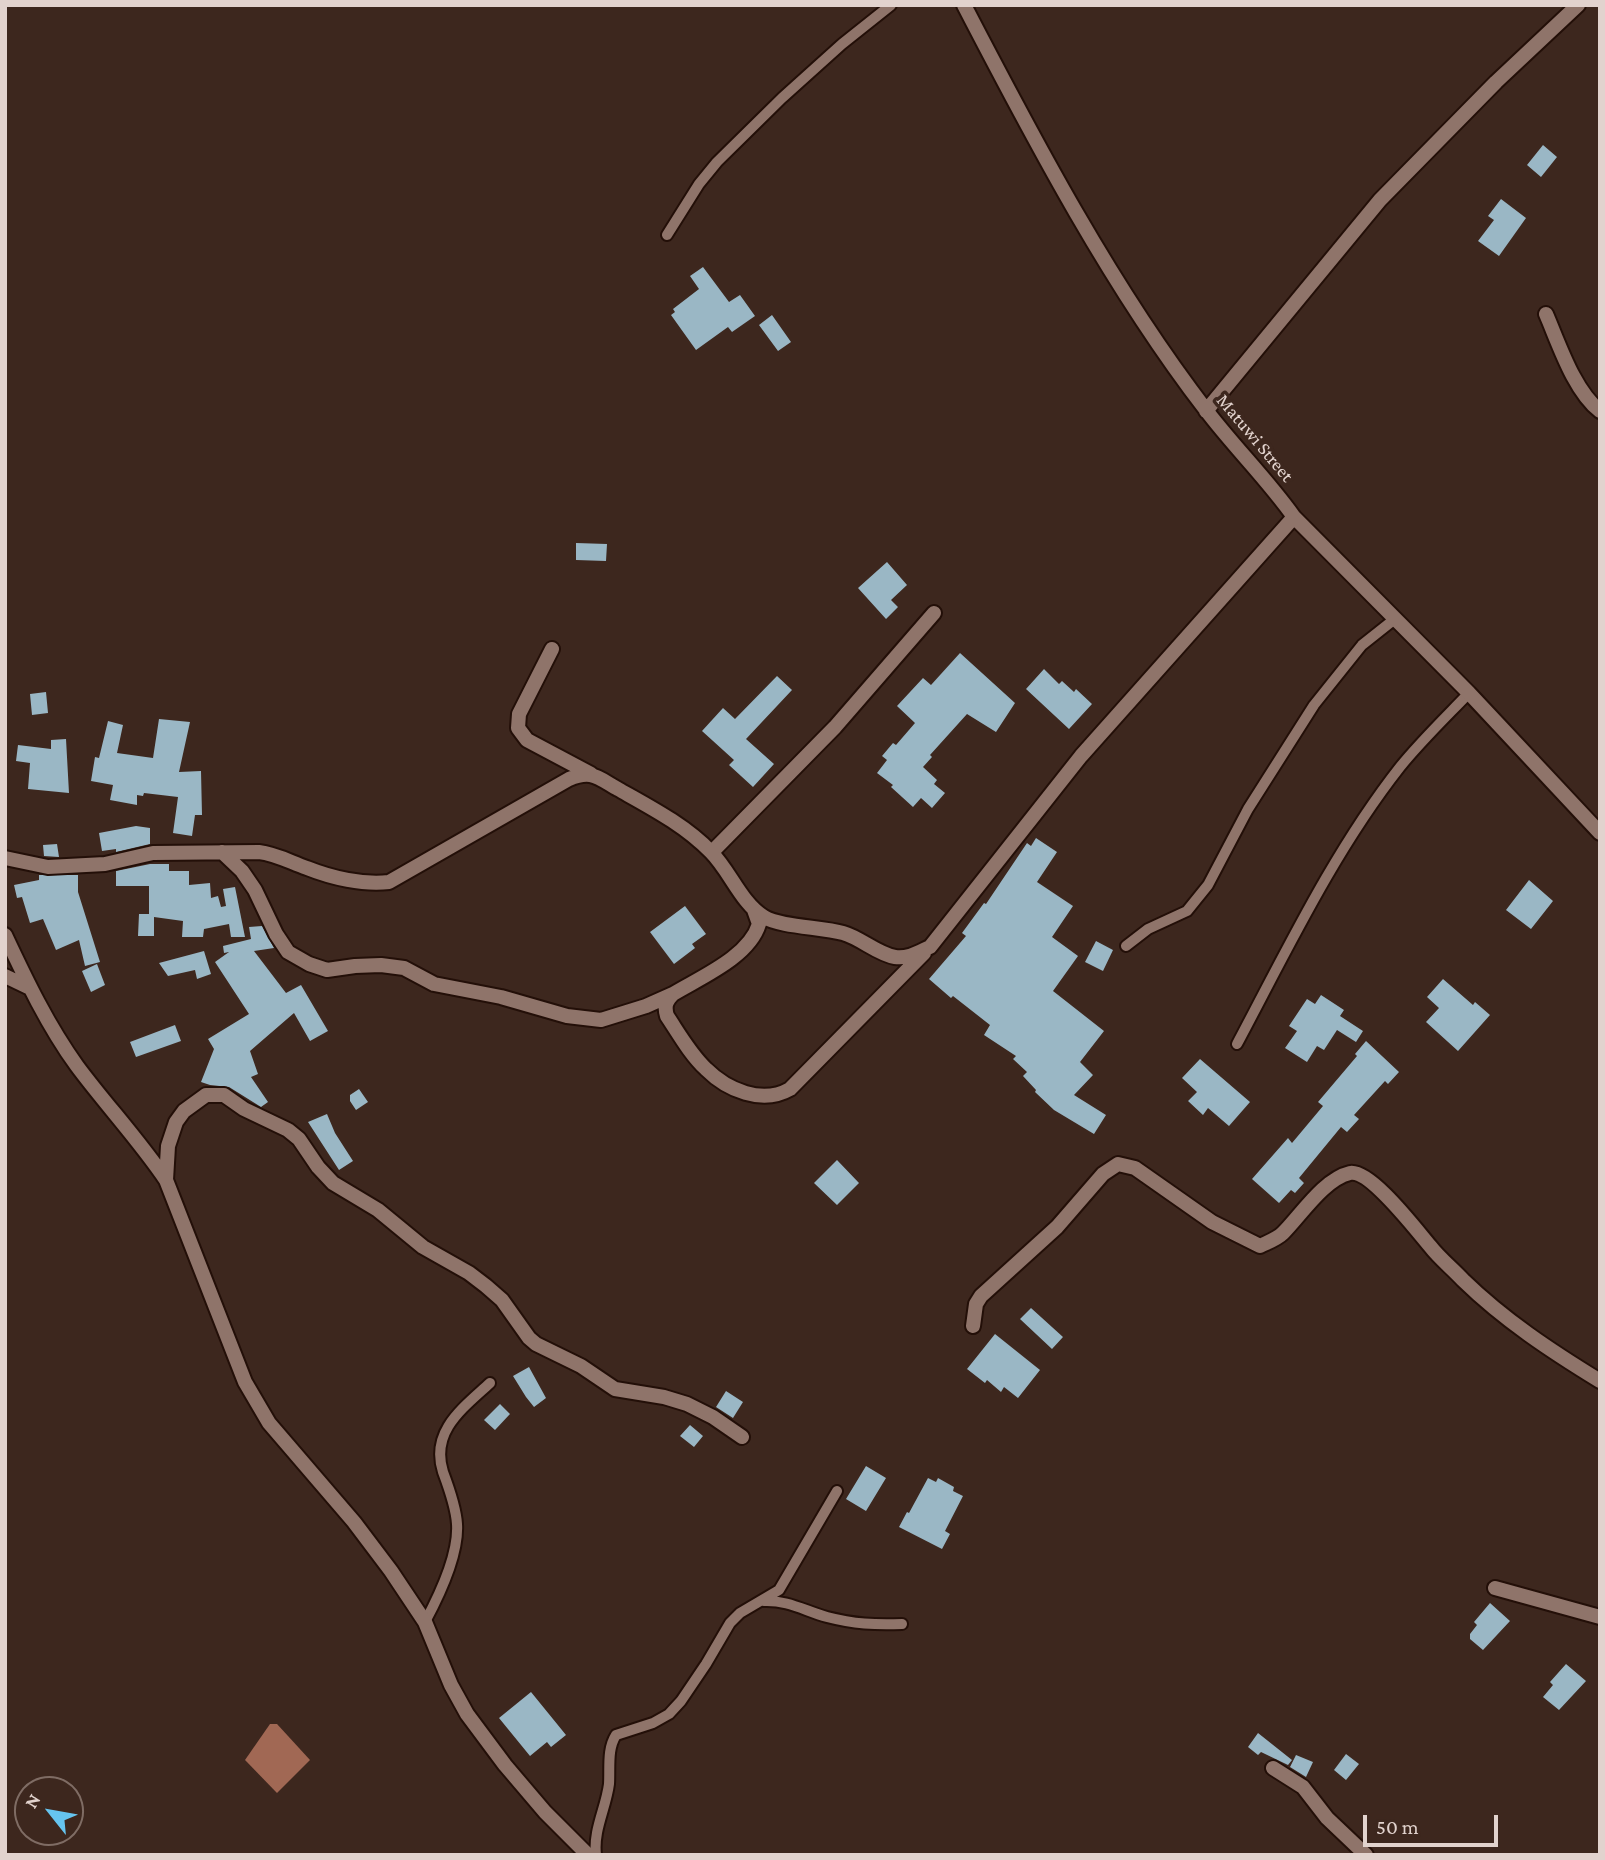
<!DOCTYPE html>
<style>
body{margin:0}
#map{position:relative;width:1605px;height:1860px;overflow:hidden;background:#3d271e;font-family:"Crimson Pro",serif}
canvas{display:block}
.frame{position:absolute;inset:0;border:7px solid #e2d3ce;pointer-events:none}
.north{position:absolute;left:14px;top:1776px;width:70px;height:70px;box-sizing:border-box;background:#3d271e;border:2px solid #7f6c64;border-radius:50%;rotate:301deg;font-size:19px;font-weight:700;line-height:28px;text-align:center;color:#e2d3ce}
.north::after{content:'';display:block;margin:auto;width:24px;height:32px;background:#66c4ef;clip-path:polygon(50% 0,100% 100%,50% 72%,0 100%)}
.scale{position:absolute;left:1363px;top:1815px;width:135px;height:32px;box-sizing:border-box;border:4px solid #e2d3ce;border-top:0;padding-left:9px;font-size:21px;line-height:24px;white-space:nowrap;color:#e2d3ce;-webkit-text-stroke:5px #3d271e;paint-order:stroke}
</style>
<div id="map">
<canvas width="1605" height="1860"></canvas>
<div class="frame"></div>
<div class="north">N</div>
<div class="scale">50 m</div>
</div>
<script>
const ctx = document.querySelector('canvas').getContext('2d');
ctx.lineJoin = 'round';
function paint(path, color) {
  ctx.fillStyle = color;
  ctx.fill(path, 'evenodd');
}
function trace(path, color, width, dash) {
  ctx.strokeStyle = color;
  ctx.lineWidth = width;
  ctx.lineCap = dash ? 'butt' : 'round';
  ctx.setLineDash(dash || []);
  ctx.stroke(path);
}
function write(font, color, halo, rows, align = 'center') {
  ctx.font = font + ' "Crimson Pro",serif';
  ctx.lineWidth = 7;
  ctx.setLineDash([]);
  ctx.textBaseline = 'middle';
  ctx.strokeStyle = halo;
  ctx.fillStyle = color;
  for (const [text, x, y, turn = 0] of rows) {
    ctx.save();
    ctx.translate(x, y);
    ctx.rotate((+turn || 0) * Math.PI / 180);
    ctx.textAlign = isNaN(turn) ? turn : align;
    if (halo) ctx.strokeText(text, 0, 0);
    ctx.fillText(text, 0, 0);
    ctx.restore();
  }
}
paint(new Path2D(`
 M270 1724H277L310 1760 277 1793 245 1760Z`), '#a16854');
paint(new Path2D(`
 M1543 145 1557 157 1541 177 1527 165Z
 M1501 199 1526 218 1499 256 1478 241 1494 220 1488 216Z
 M703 267 729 302 740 295 755 316 732 332 728 327 696 350 671 315 675 312 673 309 699 289 690 276Z
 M772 315 791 342 778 351 759 325Z
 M576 543 607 544 606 561 576 560Z
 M887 562 907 585 891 600 898 607 886 619 858 588Z
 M960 653 1015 703 996 732 967 714 930 755 932 757 923 767 937 780 934 784 945 793 932 808 921 798 913 807 891 787 893 785 877 773 887 760 882 756 893 743 896 745 915 723 897 706 923 678 931 685Z
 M1044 669 1059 684 1062 681 1074 692 1076 689 1092 704 1069 729 1026 689Z
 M777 676 792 690 746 739 774 764 753 787 729 765 734 760 702 731 723 708 735 719Z
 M46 692 48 713 32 715 30 694Z
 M159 719 190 722 179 772 201 771 202 815H195L192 836 173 833 178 797 144 793 143 796 137 795V805L110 800 113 785 91 781 95 757 99 758 108 721 123 725 117 753 153 758Z
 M66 739 69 793 28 789 30 763 16 761 18 745 51 749V740Z
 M136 826 150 828V844L116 852V849L102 851 99 833Z
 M1036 838 1057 852 1037 882 1073 906 1052 937 1078 956 1053 991 1104 1031 1080 1062 1093 1075 1074 1095 1106 1115 1094 1134 1054 1110 1035 1092 1036 1090 1023 1076 1027 1072 1013 1059 1016 1056 984 1035 990 1025 953 996 951 998 929 979 966 936 962 933 984 903 986 904 1027 843 1031 846Z
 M57 844 59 857 44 856 43 845Z
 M150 864H169V871H189V885L210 883 211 898 218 896 221 907 226 906 223 889 235 887 245 937H231L229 924 204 929 203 937H182L183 921 154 917V936H138L139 914H149V886H116V871Z
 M39 875H78V892L100 962 85 966 79 940 56 950 43 919 30 923 22 897 17 898 14 885 39 880Z
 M1529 880 1553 901 1531 929 1506 910Z
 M685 906 706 934 692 944 695 948 674 964 650 932Z
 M262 926 274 948 254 951 286 993 301 985 328 1031 310 1041 294 1013 250 1051 258 1074 251 1077 268 1102 261 1107 229 1087 210 1085 201 1082 214 1049 208 1039 249 1014 215 962 229 952 224 953 223 946 251 939 249 927Z
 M1096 941 1113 950 1103 971 1085 962Z
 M204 951 211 974 197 979 195 970 168 976 159 963Z
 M97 964 105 985 91 992 82 971Z
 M1443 979 1473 1005 1475 1002 1490 1015 1458 1051 1426 1022 1439 1008 1427 997Z
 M1321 995 1344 1010 1340 1016 1363 1031 1356 1042 1337 1030 1324 1050 1317 1046 1307 1062 1285 1048 1297 1031 1289 1026 1307 999 1315 1004Z
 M175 1025 181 1041 136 1057 130 1042Z
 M1366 1041 1399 1072 1388 1084 1385 1081 1354 1115 1359 1119 1347 1132 1341 1127 1299 1178 1304 1183 1295 1193 1291 1190 1279 1203 1252 1179 1288 1138 1292 1143 1323 1106 1318 1102 1357 1056 1355 1054Z
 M1200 1059 1250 1102 1229 1126 1208 1108 1203 1115 1188 1101 1197 1092 1182 1078Z
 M359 1089 368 1102 356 1110 350 1101V1095Z
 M327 1114 335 1133 353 1161 339 1170 308 1122Z
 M837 1160 859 1183 837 1205 814 1183Z
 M1031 1308 1063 1337 1052 1349 1020 1319Z
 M995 1334 1040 1370 1018 1398 1004 1387 1001 1392 987 1380 985 1383 967 1369Z
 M529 1367 546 1398 534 1407 526 1397 513 1376Z
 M726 1391 743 1402 733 1418 716 1407Z
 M500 1404 510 1414 495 1430 484 1420Z
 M690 1425 703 1436 694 1447 680 1436Z
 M866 1466 886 1478 866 1511 846 1499Z
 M928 1478 936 1482 938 1478 954 1487 953 1491 963 1496 945 1531 950 1534 942 1549 899 1527 907 1512 909 1513Z
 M1490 1603 1510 1621 1483 1650 1470 1639V1634L1477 1625 1474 1622Z
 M1566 1664 1586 1681 1559 1710 1543 1697 1553 1685 1550 1682Z
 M531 1692 566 1735 551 1747 547 1742 530 1756 499 1718Z
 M1258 1733 1292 1760 1288 1765 1261 1752 1258 1755 1248 1747Z
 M1346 1754 1359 1764 1346 1780 1334 1770Z
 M1296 1755 1313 1762 1306 1777 1290 1767Z`), '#9ab7c5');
const service = new Path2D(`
 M667 235 699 184 717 162 782 98 842 44 891 5
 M1126 946 1148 929 1187 911 1208 885 1248 809 1314 705 1362 645 1396 618
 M1237 1044C1287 950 1334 851 1400 767 1421 741 1446 717 1469 693
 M764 1601C788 1600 805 1611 827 1617 854 1624 875 1625 902 1624
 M425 1622C439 1596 459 1554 457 1524 456 1507 449 1488 443 1472 430 1431 463 1408 490 1383
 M596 1855C593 1830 606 1808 609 1784 610 1767 607 1749 616 1735L653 1723 669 1714 681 1701 706 1664 730 1623 740 1613 779 1590 837 1491`);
const minor = new Path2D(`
 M964 5C1035 142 1112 288 1206 410 1234 447 1267 479 1294 517L1469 693 1600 833
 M1546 314C1559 344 1574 391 1600 411
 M1206 411 1380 200 1496 82 1578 5
 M552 649 519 714 518 728 527 740 591 774
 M222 852 242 871 255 890 276 934 288 952 309 964 327 970 355 966 381 965 404 968 434 984 501 997 567 1016 601 1020 646 1006 673 994
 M712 852 835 727 934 613
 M5 858 48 867 105 864 153 853 259 852C276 854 290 862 307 868 332 878 363 885 389 882L569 779C576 776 582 774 590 775 599 776 610 785 618 789 650 807 685 825 711 852 730 871 741 903 764 917 781 927 822 927 843 933 861 938 877 954 895 957 908 959 919 952 930 947L1081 756 1294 517
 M754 910 759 924C749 957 701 977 673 994 666 1001 664 1006 667 1016 679 1034 690 1054 706 1069 727 1090 762 1105 790 1089L924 953
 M5 935C26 980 48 1026 77 1066 106 1105 139 1140 166 1180L245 1382 269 1423 354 1522 391 1571 425 1622 451 1685 467 1714 505 1765 545 1812 588 1855
 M5 976 30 988
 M166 1180 168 1146 176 1122 184 1111 206 1095H224L244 1109 288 1130 299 1139 318 1167 333 1183 378 1210 423 1247 469 1273 486 1286 502 1300 529 1338 536 1344 581 1366 615 1389 664 1397 687 1404 713 1417 742 1437
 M973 1326 976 1304 981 1296 1057 1227 1103 1174 1118 1164 1135 1168 1212 1222 1260 1246C1268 1242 1277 1239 1283 1233 1301 1215 1324 1179 1350 1173 1370 1169 1417 1231 1430 1246 1440 1259 1452 1268 1463 1280 1504 1320 1551 1351 1600 1381
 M1495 1588 1600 1617
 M1273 1768 1303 1787 1327 1818 1366 1855`);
trace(service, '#230f08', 14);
trace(minor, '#230f08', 18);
trace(service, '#8f746a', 10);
trace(minor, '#8f746a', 14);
write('19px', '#e2d3ce', '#3d271e', [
 ["Matuwi Street",1255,438,50]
]);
</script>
